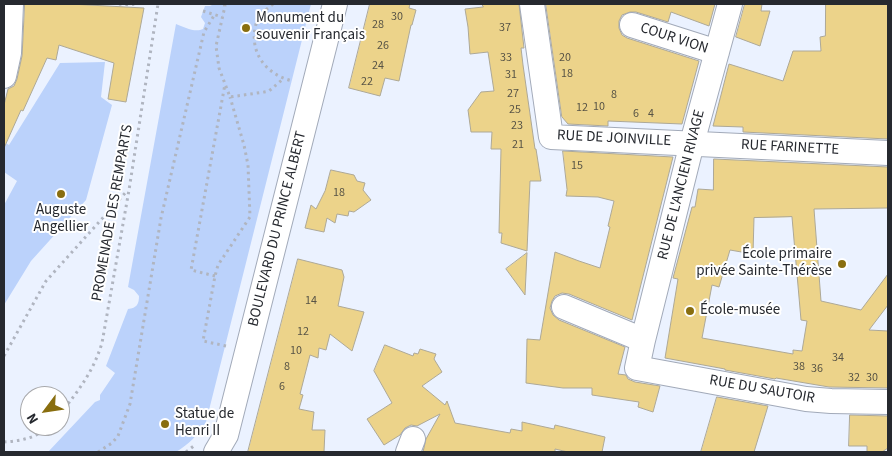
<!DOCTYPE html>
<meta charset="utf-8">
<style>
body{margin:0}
#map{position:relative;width:892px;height:456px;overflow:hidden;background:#ebf2ff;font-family:"Source Sans 3",sans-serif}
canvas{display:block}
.frame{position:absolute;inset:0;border:5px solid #26292f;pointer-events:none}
.north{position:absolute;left:20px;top:386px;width:50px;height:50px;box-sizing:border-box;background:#fff;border:1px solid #a8a9ac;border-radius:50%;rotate:239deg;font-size:14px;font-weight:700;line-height:20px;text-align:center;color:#26292f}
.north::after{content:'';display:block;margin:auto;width:18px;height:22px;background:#896e0f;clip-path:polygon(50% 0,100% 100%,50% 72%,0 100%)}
</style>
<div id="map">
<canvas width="892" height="456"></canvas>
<div class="frame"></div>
<div class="north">N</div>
</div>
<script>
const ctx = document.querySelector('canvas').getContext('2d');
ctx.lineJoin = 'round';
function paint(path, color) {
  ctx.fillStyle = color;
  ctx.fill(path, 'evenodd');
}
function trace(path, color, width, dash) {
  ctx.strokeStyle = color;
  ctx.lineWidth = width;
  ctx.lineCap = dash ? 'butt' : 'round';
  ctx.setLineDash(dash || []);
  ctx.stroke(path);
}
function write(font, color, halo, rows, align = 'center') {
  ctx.font = font + ' "Source Sans 3",sans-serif';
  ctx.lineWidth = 4;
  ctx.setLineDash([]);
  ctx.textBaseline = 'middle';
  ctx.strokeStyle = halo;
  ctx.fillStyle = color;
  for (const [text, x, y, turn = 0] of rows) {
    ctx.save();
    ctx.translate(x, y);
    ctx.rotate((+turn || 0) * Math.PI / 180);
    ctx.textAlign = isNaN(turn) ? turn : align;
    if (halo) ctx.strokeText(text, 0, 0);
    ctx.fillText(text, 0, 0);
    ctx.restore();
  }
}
paint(new Path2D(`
 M214 4H311L206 422C198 435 189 444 176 452H48L95 402 100 400V395L115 373 106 366 128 309C137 308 139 304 139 296L134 290 128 287 176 24C184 27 195 33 203 29L205 23 201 17 205 6H210Z
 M105 62 101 97 112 105 86 200 31 261 4 305V205L17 181 4 172V142L9 145 60 63Z`), '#bbd2fb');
const building = new Path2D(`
 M25 4H70L144 8 126 102 108 99 114 63 59 45 56 60 47 58 23 111 21 110 4 148V105L8 89 14 86 17 79 22 56Z
 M370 4H410L409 8 416 10 412 25H411L399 81 385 78 380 96 349 88Z
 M482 4H519L524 48H521L523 65 535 149H536L541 181H530L527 251 501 243 502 233H499L501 149H491L492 132H471L468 110 481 92 494 91 488 52 470 54 468 27 465 9 483 7Z
 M546 4H715L709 26 671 12 668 22 636 12H630L622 15 619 21V28L622 35 627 38 699 61 682 124 608 121V126L568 124 562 117Z
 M745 4H762L761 11H770L760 46 736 37Z
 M826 4H888V139L743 132V127L713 126 729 64 783 81 793 51H821L820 37 825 36Z
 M563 151 673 157 632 320 569 294 562 293 555 296 552 301 550 308 553 315 559 320 625 347 618 374 626 375 628 379 635 382 660 386 653 412 638 407 639 402 592 395V388H563L526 383 527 339 540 340 555 252 579 261 600 268 610 227 608 226 614 201 598 197 566 196 567 190Z
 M714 159 888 167V208L814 209 821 301 861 310 888 274V305L869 330 888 331V388L829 387 776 378 775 379 725 370V369L665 358 678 279 673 278 692 207H695L698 189 713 190ZM792 217 801 320 807 321 802 351 793 350V354L702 338 712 285 719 287 730 250 753 254 754 218Z
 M331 170 354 175 357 181 365 183 363 190 371 200 354 212 349 211 348 216 337 214 335 223 327 218 324 232 305 228 311 205 316 209 325 191Z
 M527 253 525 295 506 269Z
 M298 259 342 270 344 277 338 306 364 312 352 351 330 334 326 350 319 348 318 358 310 355 300 394 303 395 299 409 314 412 312 430H325L324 452H248Z
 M385 345 413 356 414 353 418 354 420 349 436 354 434 359 442 372 422 386 445 405 447 401 455 423 510 433 511 429 522 431V422L554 429 555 425 605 437 602 452H568L555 449V452H423L426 439 440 414 417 426 411 425 405 428 400 435 384 445 367 419 392 403 374 371Z
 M717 397 768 406 754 452H701Z
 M850 415 888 416V448L882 452H867V446H849Z`);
paint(building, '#ecd38a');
trace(building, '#ada897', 1);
const minor = new Path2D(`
 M532 4 551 137 888 153
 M730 4 692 143 643 340 637 368 806 399 831 401 888 402
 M632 25 717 52
 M4 76 9 53 11 4
 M564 307 643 340
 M216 452 226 435 335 4
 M408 452 413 439`);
trace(minor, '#a2aab9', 26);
trace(new Path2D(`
 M119 4 131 5 134 4
 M224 4 225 6 216 46 219 68 230 97 264 92 269 91 283 79
 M273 4C267 9 260 14 257 21 247 50 265 75 293 81
 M203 11 222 17
 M215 276 191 270 225 84
 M226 346 203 341 215 276 218 265 250 217 248 165 244 145 230 97
 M4 356 46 281 127 191
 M60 414C79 390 93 372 102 343L129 190 158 4
 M4 442C20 441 37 438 49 426
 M98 452 112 443 118 436 130 404 161 218 204 32 215 14
 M186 452 195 445`), '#b0b5c0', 3, [2.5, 4]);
trace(minor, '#fff', 24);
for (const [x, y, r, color] of [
 [246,28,5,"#896e0f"],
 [61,194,5,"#896e0f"],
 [842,264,5,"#896e0f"],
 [690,311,5,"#896e0f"],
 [165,424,5,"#896e0f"]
]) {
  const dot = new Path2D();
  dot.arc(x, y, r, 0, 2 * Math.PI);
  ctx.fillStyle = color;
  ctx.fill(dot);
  trace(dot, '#fff', 2);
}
write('12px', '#585446', null, [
 ["30",397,17],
 ["28",378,25],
 ["37",505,28],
 ["26",383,46],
 ["33",506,58],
 ["20",565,58],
 ["24",378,66],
 ["18",567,74],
 ["31",511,75],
 ["22",367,82],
 ["27",513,94],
 ["8",614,95],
 ["10",599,107],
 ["12",582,108],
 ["25",515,110],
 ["6",636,114],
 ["4",651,114],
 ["23",517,126],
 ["21",518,145],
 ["15",577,166],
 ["18",339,193],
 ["14",311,301],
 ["12",303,332],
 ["10",296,351],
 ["34",838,358],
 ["8",287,367],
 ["38",799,367],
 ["36",817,369],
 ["32",854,378],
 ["30",872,378],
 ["6",282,387]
]);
write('15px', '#26292f', '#fff', [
 ["Monument du",256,19],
 ["souvenir Français",256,36],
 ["Auguste",61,211,"center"],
 ["Angellier",61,228,"center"],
 ["École primaire",832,255,"right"],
 ["privée Sainte-Thérèse",832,272,"right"],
 ["École-musée",700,311],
 ["Statue de",175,415],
 ["Henri II",175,432]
], 'left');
write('15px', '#26292f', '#fff', [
 ["COUR VION",674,39,18],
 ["RUE DE JOINVILLE",614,139,3],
 ["RUE FARINETTE",790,148,3],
 ["RUE DE L'ANCIEN RIVAGE",682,185,-76],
 ["PROMENADE DES REMPARTS",113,213,-80],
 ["BOULEVARD DU PRINCE ALBERT",278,229,-76],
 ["RUE DU SAUTOIR",762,390,10]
]);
</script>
